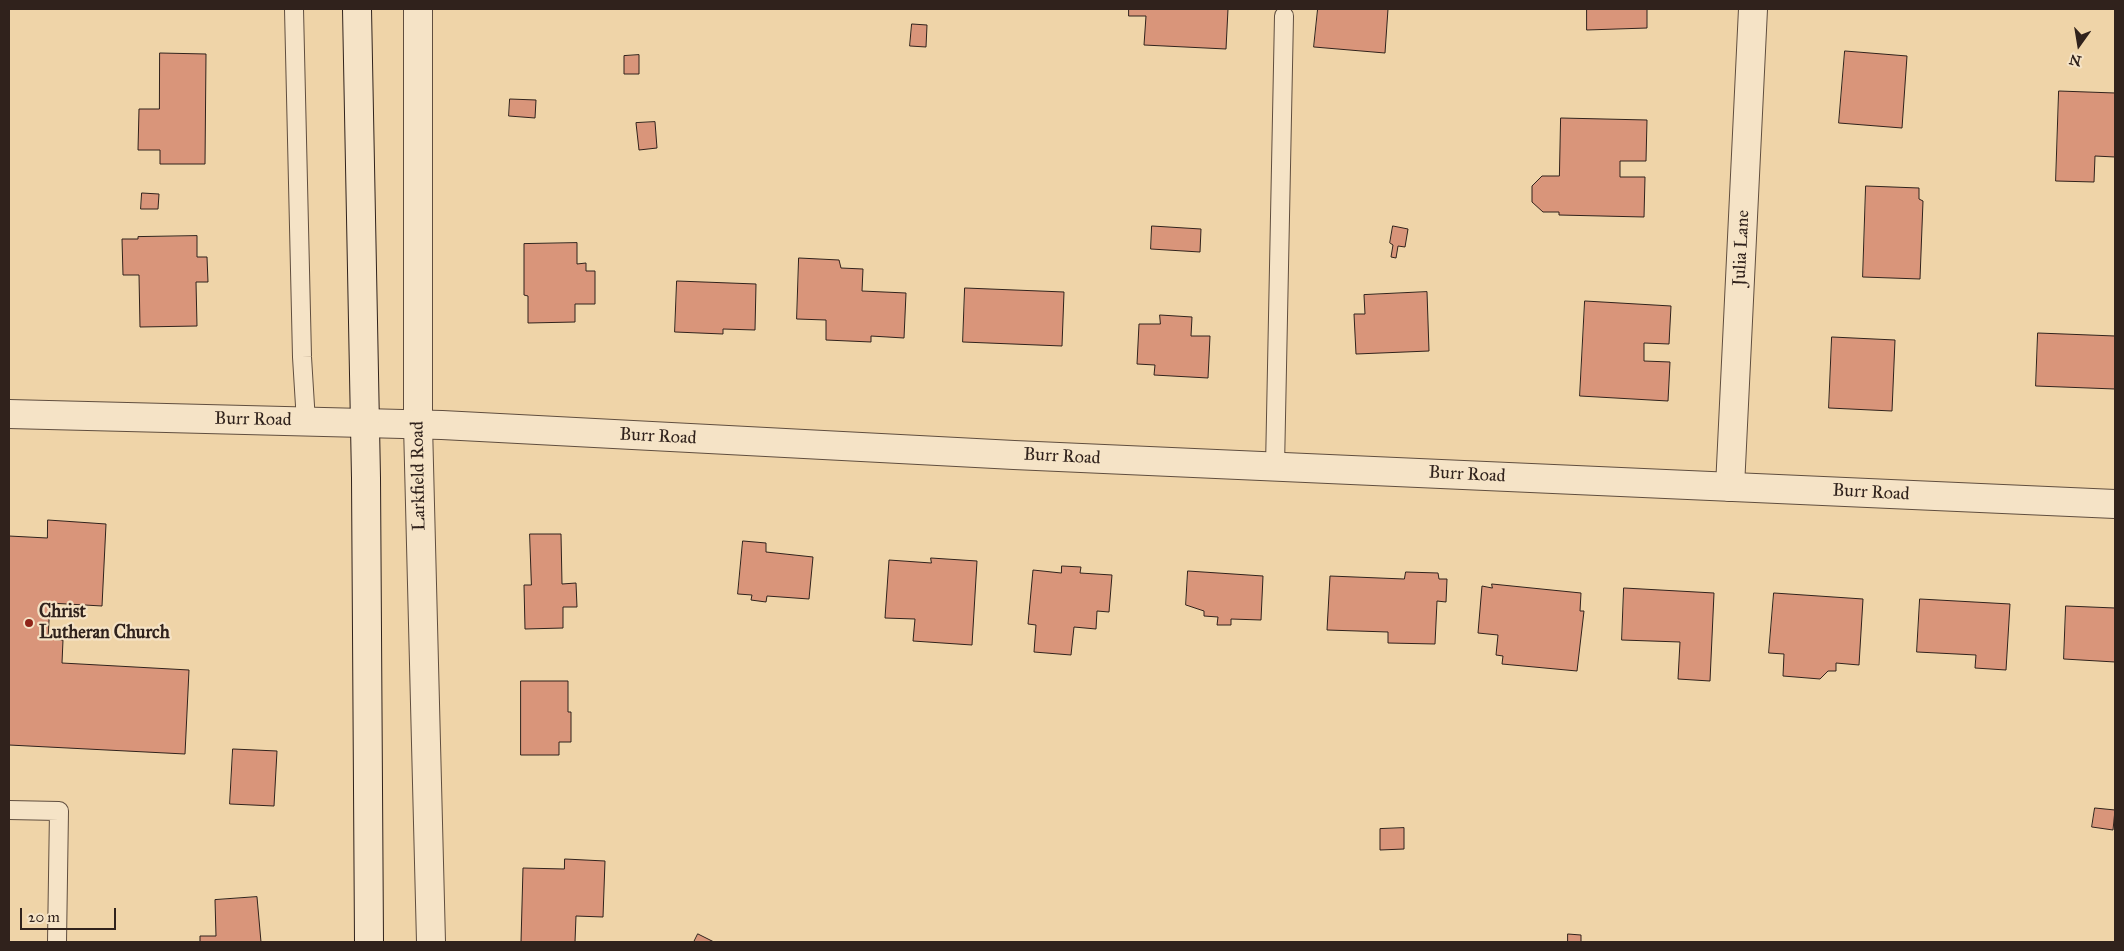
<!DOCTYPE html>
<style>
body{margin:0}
#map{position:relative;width:2124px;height:951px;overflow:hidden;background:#efd4a8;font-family:"IM FELL Great Primer",serif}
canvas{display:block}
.frame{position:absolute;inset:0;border:10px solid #30221c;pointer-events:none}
.north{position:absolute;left:2054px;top:20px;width:50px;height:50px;-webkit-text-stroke:4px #f5e3c6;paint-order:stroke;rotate:193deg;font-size:14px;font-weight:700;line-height:20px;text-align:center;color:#30221c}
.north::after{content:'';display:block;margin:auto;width:18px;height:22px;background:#30221c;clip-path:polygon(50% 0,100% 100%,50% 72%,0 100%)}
.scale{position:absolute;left:20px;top:908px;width:96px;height:22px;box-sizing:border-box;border:2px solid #30221c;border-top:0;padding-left:6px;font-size:15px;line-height:18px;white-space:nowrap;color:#30221c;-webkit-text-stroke:4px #f5e3c6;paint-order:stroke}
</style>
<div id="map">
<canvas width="2124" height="951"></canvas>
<div class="frame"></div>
<div class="north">N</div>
<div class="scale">20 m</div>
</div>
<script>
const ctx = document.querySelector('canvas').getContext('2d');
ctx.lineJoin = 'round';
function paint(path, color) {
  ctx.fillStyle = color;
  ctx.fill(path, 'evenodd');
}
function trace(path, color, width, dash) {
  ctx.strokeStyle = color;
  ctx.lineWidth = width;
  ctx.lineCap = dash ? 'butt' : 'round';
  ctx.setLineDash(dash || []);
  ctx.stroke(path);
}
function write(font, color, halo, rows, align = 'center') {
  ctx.font = font + ' "IM FELL Great Primer",serif';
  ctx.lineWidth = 4.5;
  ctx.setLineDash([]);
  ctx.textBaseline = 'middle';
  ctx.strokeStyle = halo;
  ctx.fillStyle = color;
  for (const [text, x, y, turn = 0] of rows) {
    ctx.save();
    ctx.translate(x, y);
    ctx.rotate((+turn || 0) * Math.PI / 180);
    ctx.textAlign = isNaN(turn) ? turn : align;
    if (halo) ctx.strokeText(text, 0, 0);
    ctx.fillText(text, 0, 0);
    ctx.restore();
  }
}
const building = new Path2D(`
 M1129 9H1228L1226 49 1144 45 1146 16H1129Z
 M1318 9H1388L1385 53 1314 47Z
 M1587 9H1647V28L1587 30Z
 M912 24 927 25 926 47 910 46Z
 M1845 51 1907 56 1902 128 1839 123Z
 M160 53 206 54 205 164H160V150H138L139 109H159Z
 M639 55V74H624V56Z
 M2059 91 2115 93V157L2095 156 2094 182 2056 181Z
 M510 99 536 100 535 118 509 116Z
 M1561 118 1647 120 1646 161H1620V177H1645L1644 217 1559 215V212H1543L1532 202V186L1542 176H1559Z
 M655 122 657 148 639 150 636 123Z
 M1866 186 1919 188V199L1923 201 1920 279 1863 277Z
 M142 193 159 194 158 209H141Z
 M1152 226 1201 229 1200 252 1151 249Z
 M1393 226 1408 229 1405 247 1398 246 1396 258 1391 257 1393 245 1390 243Z
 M197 236V257H207L208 282H196L197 326 140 327 139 275H123L122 239H138V237Z
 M577 243V264L586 263V271H595V304H575V322L528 323V296L524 295V244Z
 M799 258 839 260 841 268 863 269 862 291 906 293 904 338 871 336V342L826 340V320L797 319Z
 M677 281 756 284 755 330 723 329V334L675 332Z
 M965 288 1064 292 1062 346 963 342Z
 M1427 292 1429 351 1356 354 1354 314H1365L1364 295Z
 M1585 301 1671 306 1669 344 1644 343V361L1670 362 1668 401 1580 396Z
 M1160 315 1192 317 1191 336H1210L1208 378 1154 375 1155 365 1137 364 1139 324H1160Z
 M2038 333 2115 336V389L2036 386Z
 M1832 337 1895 340 1892 411 1829 408Z
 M48 520 106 524 102 606 50 603 48 639 63 640 62 663 189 670 185 754 9 745V536L47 538Z
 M530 534H561L562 584 576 583 577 607H563V628L525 629 524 585H531Z
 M743 541 766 543V552L813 557 809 599 767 596 766 602 751 600 752 595 738 594Z
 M931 558 977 561 972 645 913 641 915 619 885 618 889 560 931 563Z
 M1062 566 1081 567 1080 573 1112 575 1109 612 1097 611 1096 629 1074 627 1071 655 1034 652 1036 625 1028 624 1033 570 1061 573Z
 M1188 571 1263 576 1261 620 1231 619V625H1217L1218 617 1204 616V611L1186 605Z
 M1406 572 1438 573 1439 579H1447L1446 602 1437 601 1435 644 1388 643V632L1327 630 1330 576 1404 579Z
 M1492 584 1581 593 1580 611H1584L1577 671 1502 664 1503 656 1496 655 1498 635 1478 633 1482 586 1492 588Z
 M1624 588 1714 593 1710 681 1678 679 1680 642 1622 640Z
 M1774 593 1863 599 1859 665 1836 663V671H1828L1820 679 1783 676 1784 654 1769 653Z
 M1920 599 2010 604 2006 670 1975 668 1976 655 1917 652Z
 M2066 606 2115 608V662L2064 659Z
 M521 681H568V712H571V742H559V755H521Z
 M233 749 277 751 274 806 230 804Z
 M2095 808 2115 810 2113 830 2092 827Z
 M1404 828V849L1380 850V829Z
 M565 859 605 861 603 917 576 916 575 942H521L523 868 564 869Z
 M257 897 261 942H200V936H216L215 900Z
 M698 934 714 942H694Z
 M1568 934 1581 935V942H1568Z`);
paint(building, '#d9957a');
trace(building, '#30221c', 1);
const service = new Path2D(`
 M294 9 302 357 306 422
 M1275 467 1284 16
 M9 810 59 811 57 942`);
const minor = new Path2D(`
 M418 9V425L431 942
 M1730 487 1753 9`);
const tertiary = new Path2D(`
 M9 414 442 425 1014 455 2115 504`);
const secondary = new Path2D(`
 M357 9 366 478 369 942`);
trace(service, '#604e3f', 20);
trace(minor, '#604e3f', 30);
trace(tertiary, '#604e3f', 30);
trace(secondary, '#30221c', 30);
trace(service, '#f5e3c6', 18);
trace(minor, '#f5e3c6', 28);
trace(tertiary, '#f5e3c6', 28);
trace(secondary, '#f5e3c6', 28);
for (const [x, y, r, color] of [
 [29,623,5,"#8f2418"]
]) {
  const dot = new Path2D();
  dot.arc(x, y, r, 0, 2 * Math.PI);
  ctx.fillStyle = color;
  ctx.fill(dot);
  trace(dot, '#f5e3c6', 2);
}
write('18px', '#30221c', '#f5e3c6', [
 ["Julia Lane",1742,248,-87],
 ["Burr Road",253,420,1],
 ["Burr Road",658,437,3],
 ["Burr Road",1062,457,3],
 ["Burr Road",1467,475,3],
 ["Larkfield Road",419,476,-91],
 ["Burr Road",1871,493,3]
]);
write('bold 18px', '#30221c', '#f5e3c6', [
 ["Christ",39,613],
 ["Lutheran Church",39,634]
], 'left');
</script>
